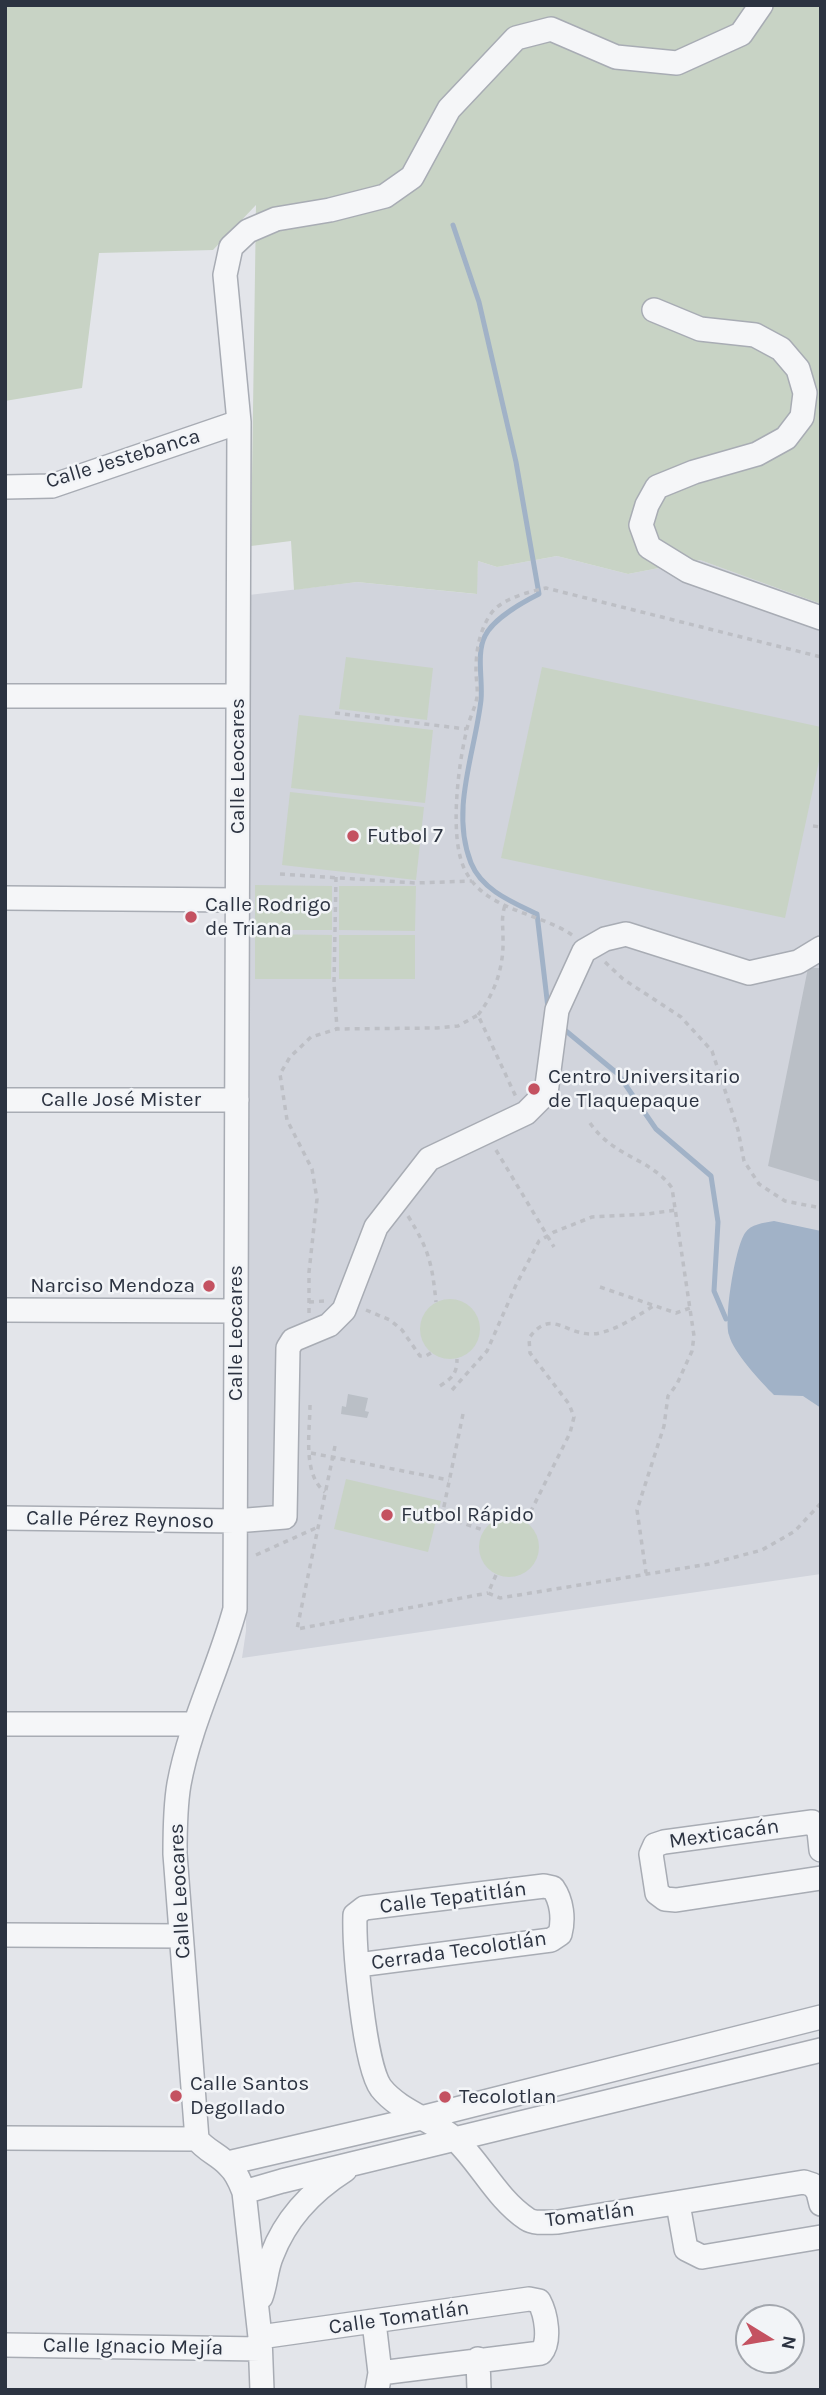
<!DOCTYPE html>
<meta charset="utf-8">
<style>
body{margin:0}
#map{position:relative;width:826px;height:2395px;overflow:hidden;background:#e3e5ea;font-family:Karla,sans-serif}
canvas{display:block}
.frame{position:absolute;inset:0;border:7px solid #2c3341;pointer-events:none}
.north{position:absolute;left:735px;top:2304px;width:70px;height:70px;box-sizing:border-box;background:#f2f4f7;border:2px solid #a3a7ae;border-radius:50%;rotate:101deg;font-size:19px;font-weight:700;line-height:28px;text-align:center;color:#2c3341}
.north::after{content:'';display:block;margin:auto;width:24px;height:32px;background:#c45261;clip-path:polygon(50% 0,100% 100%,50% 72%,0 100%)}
</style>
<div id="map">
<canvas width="826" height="2395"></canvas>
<div class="frame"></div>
<div class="north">N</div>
</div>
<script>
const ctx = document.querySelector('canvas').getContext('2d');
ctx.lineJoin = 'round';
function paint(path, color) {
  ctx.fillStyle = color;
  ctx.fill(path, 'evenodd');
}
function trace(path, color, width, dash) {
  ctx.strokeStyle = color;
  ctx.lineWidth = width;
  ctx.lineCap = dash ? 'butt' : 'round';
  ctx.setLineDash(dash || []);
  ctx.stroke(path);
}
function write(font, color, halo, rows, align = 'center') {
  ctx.font = font + ' Karla,sans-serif';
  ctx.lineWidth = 5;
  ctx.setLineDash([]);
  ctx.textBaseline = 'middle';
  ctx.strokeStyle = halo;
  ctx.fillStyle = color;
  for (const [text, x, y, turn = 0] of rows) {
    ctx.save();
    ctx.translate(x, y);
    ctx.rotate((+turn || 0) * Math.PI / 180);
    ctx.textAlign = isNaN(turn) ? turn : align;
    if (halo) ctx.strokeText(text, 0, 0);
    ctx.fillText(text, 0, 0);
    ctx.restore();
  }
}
paint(new Path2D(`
 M557 556 628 574 700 560 821 604V1574L242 1658 246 1631 249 595 357 582 476 594 478 561 497 567Z`), '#d1d4dc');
paint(new Path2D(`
 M5 5H821V604L700 560 628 574 557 556 497 567 478 561 477 594 357 582 294 590 291 541 251 546 256 205 213 250 99 253 82 388 5 401Z
 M346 657 433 668 427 720 339 709Z
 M542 667 821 727V752L785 918 501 858Z
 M299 715 433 730 425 803 291 788Z
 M290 792 424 807 416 880 282 865Z
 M255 885 332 886V930H255Z
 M339 886H416L415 931 339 930Z
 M255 934 332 935 331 979H255Z
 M339 935H415V979H339Z
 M420 1329a30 30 0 1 1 60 0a30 30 0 1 1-60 0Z
 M346 1479 441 1501 428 1552 334 1529Z
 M479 1547a30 30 0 1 1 60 0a30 30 0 1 1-60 0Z`), '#c8d3c5');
paint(new Path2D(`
 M774 1221 821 1231V1408L803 1396 774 1395C761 1382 733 1352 729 1335 724 1317 735 1248 745 1233 751 1224 763 1223 774 1221Z`), '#a1b2c7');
trace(new Path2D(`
 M453 225 479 302 516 462 539 594C523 602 493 619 485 636 476 653 483 681 481 700 475 753 450 810 471 863 482 890 512 902 537 914L548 1008
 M560 1026 618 1074 656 1129 711 1176 718 1222 714 1291 726 1319`), '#a1b2c7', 5);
paint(new Path2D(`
 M808 968H821V1182L768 1166Z
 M348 1394 368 1398 365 1411 369 1412 367 1418 341 1414 342 1406 346 1407Z`), '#babfc6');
const minor = new Path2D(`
 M654 310 700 329 755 335 781 349 798 369 805 393 802 417 786 438 757 454 694 472 657 487 647 505 641 525 649 547 688 571 821 618
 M5 487 52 486 239 422
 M5 696H238
 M5 898 237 900
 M5 1100H237
 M5 1310 236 1311
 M5 1518 235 1521 285 1517 288 1348 293 1340 329 1325 344 1310 376 1227 429 1159 526 1113 546 1093 557 1010 584 951 605 939 626 934 749 973 798 962 821 948
 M5 1724H195
 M821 1850 819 1831 812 1822 664 1842 655 1845 651 1854 657 1893 665 1899 676 1900 821 1878
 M5 1935 181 1936
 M358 1965 551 1940 560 1934C564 1919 562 1901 553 1888L544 1886 364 1908 355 1915C354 1947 364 2065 381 2088 400 2112 434 2120 456 2140 481 2164 497 2199 527 2219 534 2224 549 2222 558 2222L804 2182 813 2185 818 2192 821 2204
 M5 2138 197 2139
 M228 2163 421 2118 821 2017
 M244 2192 282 2181 821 2050
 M678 2204 686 2249 702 2257 821 2237
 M261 2297C266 2284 266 2268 272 2255 286 2218 312 2191 345 2170
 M374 2322 380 2373 377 2390
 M260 2337 529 2299 539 2301C546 2314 551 2341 541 2353L380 2373
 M5 2345 260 2349
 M478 2359 479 2390
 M262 2390 260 2337 244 2192C240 2182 237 2173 229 2166 220 2155 206 2151 197 2139L175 1854C175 1831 175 1807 179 1784 190 1724 219 1668 235 1609L239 422 225 275 231 247 248 231 276 219 330 210 385 196 412 177 449 109 516 38 551 29 616 57 677 63 741 34 761 5`);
trace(minor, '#a8acb4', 26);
trace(new Path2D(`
 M335 713 466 729
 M813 826 821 827
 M280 874 416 883 472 881
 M336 877 334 983 337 1029
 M572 935C539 912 485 911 465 870 449 839 458 767 466 733 468 721 475 709 477 697 478 689 476 679 476 671 476 651 479 632 490 615 500 599 528 592 546 588L821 657
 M605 962 623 979 681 1017 712 1051 738 1130 744 1161 759 1184 785 1201 821 1208
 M478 1015C495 993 504 967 503 938 503 925 501 918 505 905
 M590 1123C613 1157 652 1159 672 1188L694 1336 692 1351 677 1384 668 1396 664 1426 637 1510 646 1573
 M496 1150 554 1247
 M408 1216C429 1250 432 1263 436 1302
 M600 1287 676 1313 690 1308
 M309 1302 325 1301
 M366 1310 390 1320 402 1330 420 1356H426L431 1353
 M309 1313V1272L317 1199 312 1169 287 1120 280 1074 290 1057 311 1037 337 1029 437 1028 458 1026 478 1015 516 1097
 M440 1386C452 1378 457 1374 457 1359
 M452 1390 487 1351 516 1285 539 1241 554 1232 592 1217 647 1214 676 1210
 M310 1405C310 1431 302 1474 325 1492
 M463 1414 442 1516 483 1530
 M335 1446 297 1629 488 1593
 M311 1453 449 1480
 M526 1521 570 1433 574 1417 569 1404 530 1353 529 1338C553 1305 567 1340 600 1333 620 1328 637 1316 655 1305
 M256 1555 318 1527
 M496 1575 488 1593 500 1598 709 1564 762 1550 795 1531 821 1503`), '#bdbfc5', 3.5, [5, 5]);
trace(minor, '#f5f6f8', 23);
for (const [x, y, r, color] of [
 [353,836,7,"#c45261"],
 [191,917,7,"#c45261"],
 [534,1089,7,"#c45261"],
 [209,1286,7,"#c45261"],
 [387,1515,7,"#c45261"],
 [176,2096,7,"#c45261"],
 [445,2097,7,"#c45261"]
]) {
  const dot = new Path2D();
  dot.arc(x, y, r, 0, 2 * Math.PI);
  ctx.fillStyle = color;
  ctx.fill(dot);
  trace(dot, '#f2f4f7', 2.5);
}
write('21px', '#2c3341', '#f2f4f7', [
 ["Calle Jestebanca",123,459,-17],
 ["Calle Leocares",238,766,-90],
 ["Calle José Mister",121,1100],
 ["Calle Leocares",236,1333,-90],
 ["Calle Pérez Reynoso",120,1520,1],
 ["Mexticacán",724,1834,-8],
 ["Calle Leocares",180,1891,-93],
 ["Calle Tepatitlán",453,1898,-7],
 ["Cerrada Tecolotlán",459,1951,-8],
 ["Tomatlán",590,2215,-7],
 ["Calle Tomatlán",399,2318,-8],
 ["Calle Ignacio Mejía",133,2347,1]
]);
write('21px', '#2c3341', '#f2f4f7', [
 ["Futbol 7",367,836],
 ["Calle Rodrigo",205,905],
 ["de Triana",205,929],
 ["Centro Universitario",548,1077],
 ["de Tlaquepaque",548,1101],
 ["Narciso Mendoza",195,1286,"right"],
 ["Futbol Rápido",401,1515],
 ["Calle Santos",190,2084],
 ["Degollado",190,2108],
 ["Tecolotlan",459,2097]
], 'left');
</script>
